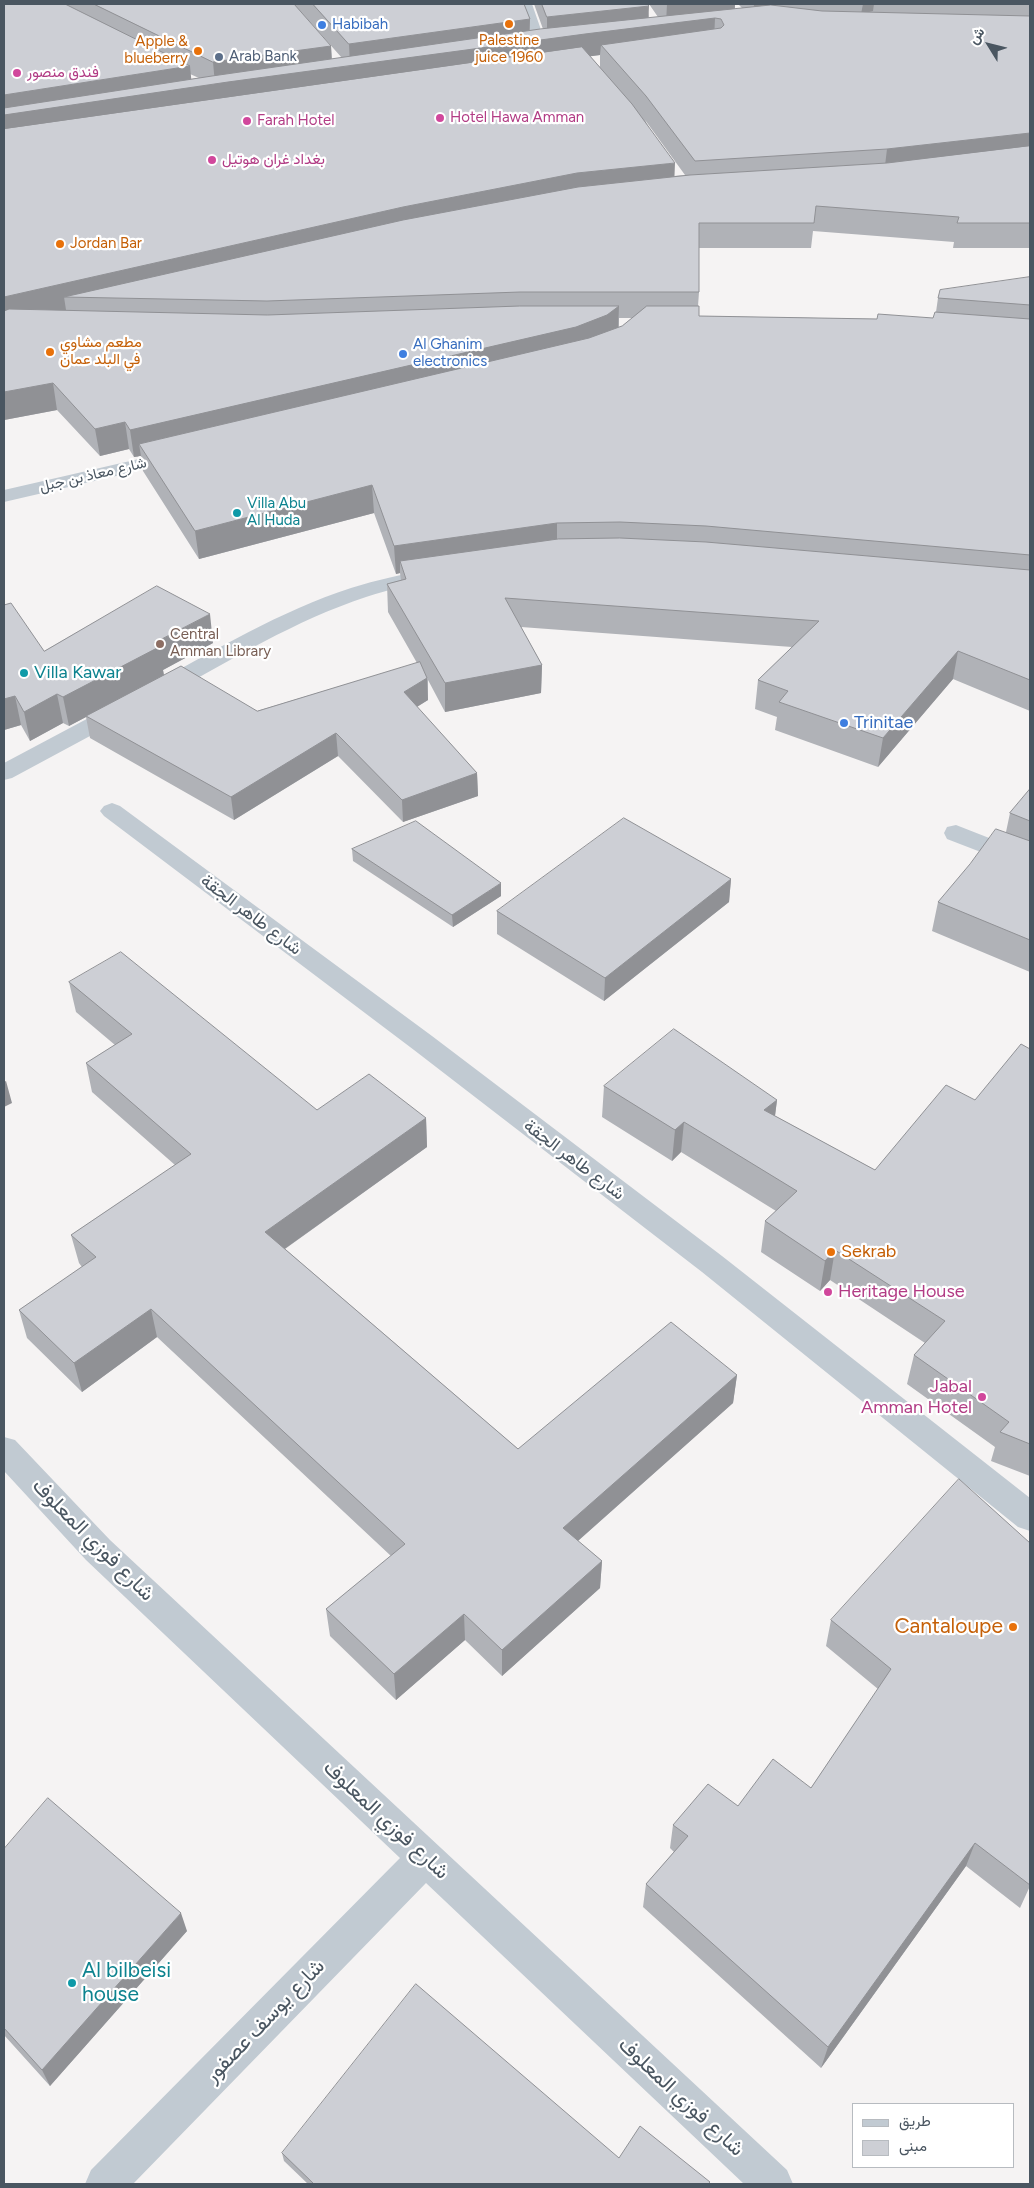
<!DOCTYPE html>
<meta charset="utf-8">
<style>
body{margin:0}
#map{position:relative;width:1034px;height:2188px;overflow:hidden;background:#f5f3f3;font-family:Figtree,Vazirmatn,sans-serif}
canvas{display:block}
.frame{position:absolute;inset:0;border:5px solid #4a5661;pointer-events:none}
.legend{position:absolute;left:852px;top:2103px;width:162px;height:65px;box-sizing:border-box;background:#fff;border:1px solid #b7bbc0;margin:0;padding:6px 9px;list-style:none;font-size:15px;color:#4a5661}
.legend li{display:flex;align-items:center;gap:10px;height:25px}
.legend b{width:25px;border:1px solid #b7bbc0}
.north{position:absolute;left:964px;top:20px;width:50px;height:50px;-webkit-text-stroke:4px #fff;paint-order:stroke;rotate:306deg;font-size:14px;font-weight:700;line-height:20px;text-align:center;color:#4a5661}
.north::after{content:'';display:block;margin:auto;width:18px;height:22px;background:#4a5661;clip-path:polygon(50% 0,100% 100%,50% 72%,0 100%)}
</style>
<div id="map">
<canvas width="1034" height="2188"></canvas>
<div class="frame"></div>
<ul class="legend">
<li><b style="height:6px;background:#c1cad2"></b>طريق</li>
<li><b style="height:14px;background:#cdcfd5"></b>مبنى</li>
</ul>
<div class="north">ش</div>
</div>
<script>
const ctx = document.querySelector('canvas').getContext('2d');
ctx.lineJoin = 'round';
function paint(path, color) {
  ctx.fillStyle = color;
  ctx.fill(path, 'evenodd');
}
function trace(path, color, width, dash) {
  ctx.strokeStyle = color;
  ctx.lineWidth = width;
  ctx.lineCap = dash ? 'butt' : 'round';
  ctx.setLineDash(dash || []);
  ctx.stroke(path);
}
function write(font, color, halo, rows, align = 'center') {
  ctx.font = font + ' Figtree,Vazirmatn,sans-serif';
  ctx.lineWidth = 4.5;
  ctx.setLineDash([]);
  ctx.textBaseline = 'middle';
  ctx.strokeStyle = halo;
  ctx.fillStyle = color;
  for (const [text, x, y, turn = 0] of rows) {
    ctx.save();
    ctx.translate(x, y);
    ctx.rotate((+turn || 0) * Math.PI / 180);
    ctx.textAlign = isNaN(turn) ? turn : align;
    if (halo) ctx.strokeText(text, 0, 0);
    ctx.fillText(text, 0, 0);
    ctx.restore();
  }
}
paint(new Path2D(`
 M518 4H532L547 47 545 50H535L533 47Z
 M178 450 185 452 188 456 185 460 4 502V490Z
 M429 569 436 571 440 575 436 579C413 585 389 589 366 597 296 620 231 660 167 695L159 697 151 695 148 690 151 685C216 650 280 611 351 588 377 580 403 574 429 569Z
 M121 703 129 705 132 710 129 715 12 778 4 780V763L113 705Z
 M112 803 120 806 432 1036 722 1256 1030 1498V1531L1018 1527 702 1272 414 1050 104 816 100 811 104 806Z
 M956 825 1030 854V871L947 839 944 833 947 827Z
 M4 1437 15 1440 110 1540 787 2170 793 2184H744L426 1883 133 2184H85L91 2170 400 1858 86 1560 4 1471Z`), '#c1cad2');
paint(new Path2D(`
 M4 4H294L331 46 332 59 342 58 294 4H524L530 19V31L543 29 534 4H647L649 18 658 17 649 4H735V9L742 8 738 4H1030V248H953L954 242 813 231 811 248H699V292L698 306 699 316 877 319 933 318 936 312 938 298 1030 277V711L953 679 878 767 775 730 777 717 755 709 758 680 792 647 521 627 542 665 541 693 445 712 428 680V700L417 707 477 773 478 796 403 822 338 756 234 820 90 738 86 717 69 726 63 723 30 741 21 725 4 730V605L44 651 213 643 163 670 164 675 257 711 417 663 388 612 387 584 401 580 400 573 396 574 374 513 199 559 143 471 141 456 134 457 129 449 100 456 57 410 4 420ZM600 55V67L590 56ZM190 74 199 78 191 79ZM645 120 685 175 674 176ZM619 318H632L622 326 619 327Z
 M1030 789V972L932 931 938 902 1006 832 1010 813Z
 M352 849 501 896 453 927 353 861Z
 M731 879 729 902 604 1001 497 934V911Z
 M69 982 317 1110 426 1118 427 1147 285 1249 518 1449 737 1375 733 1403 578 1541 602 1561 600 1588 502 1676 465 1640 396 1700 330 1636 326 1609 391 1556 157 1337 82 1392 27 1338 19 1310 82 1267 79 1263 71 1235 175 1165 92 1092 86 1063 115 1045 76 1012Z
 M1030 1049V1476L991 1461 995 1447 907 1384 914 1355 925 1343 830 1280 820 1291 761 1252 765 1221 776 1211 681 1152 672 1161 602 1117 604 1086 777 1100 775 1116 875 1170 975 1100Z
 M1030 1543V1886L1020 1908 966 1866 821 2068 643 1907 646 1884 674 1852 670 1848 673 1825 738 1806 811 1788 878 1689 826 1646 831 1620Z
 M4 1849 187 1931 50 2086 4 2035Z
 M282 2153 619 2158 710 2182 709 2184H308L284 2161Z`), '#b0b2b7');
paint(new Path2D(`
 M667 4H735L734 20 715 18 714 41 601 45 600 55 231 106 4 140V95L190 66 192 87 215 84 213 62 331 46 332 68 350 66 349 44 530 19 529 41 547 39V17L649 6 648 26 666 24Z
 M754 4H770L769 16 753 18Z
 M863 4H874L873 11 861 14Z
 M1030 133V155L884 174 887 149Z
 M675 163 674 188 64 297 66 310 4 324V297L403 207 577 173Z
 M619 306 618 332 139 444 141 456 134 457 130 430Z
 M53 383 57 410 4 420V392Z
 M125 422 129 449 100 456 95 429Z
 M372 485 374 513 199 559 195 531Z
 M557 523V551L400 561V573L396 574 394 546Z
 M210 614 213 643 163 670 164 676 86 716V717L69 726 63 697 154 643Z
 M958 651 953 679 878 767 883 738Z
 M542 665 541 693 445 712V683Z
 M427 678 428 700 405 714 404 692Z
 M57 694 63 723 30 741 24 712Z
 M15 696 21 725 4 730V699Z
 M336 733 338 756 234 820 231 797Z
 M477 773 478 796 403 822 402 800Z
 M731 879 729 902 604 1001 605 978Z
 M501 883V896L453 927 452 915Z
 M6 1081 12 1103 4 1107V1082Z
 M777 1100 773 1131 764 1110Z
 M426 1118 427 1147 269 1260 265 1232Z
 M684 1122 681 1152 672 1161 675 1130Z
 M835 1250 830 1280 820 1291 825 1261Z
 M151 1309 157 1337 82 1392 74 1363Z
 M737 1375 733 1403 562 1555 563 1528Z
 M602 1561 600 1588 502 1676V1650Z
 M464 1614 465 1640 396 1700 394 1674Z
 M975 1843 966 1866 821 2068 828 2047Z
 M181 1913 187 1931 50 2086 42 2070Z`), '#909195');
const building = new Path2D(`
 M4 4H65L190 66 4 95Z
 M94 4H294L331 46 213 62Z
 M313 4H524L530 19 349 44Z
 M542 4H647L649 6 547 17Z
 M771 5 822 11 1030 16V133L887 149 695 161 646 96 601 45 721 28 724 25 721 19 715 18 585 34 228 82 4 115V108L212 76 540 29Z
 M582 47 632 104 675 163 577 173 403 207 4 297V129Z
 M1030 146V223H957L959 217 816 206 814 223H699V292H520L267 301 64 297 403 220 578 187 690 175 887 163Z
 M1030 277V305L938 298 940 290Z
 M520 306H619L607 315 576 327 130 430 125 422 95 429 53 383 4 392V311L9 309 267 315Z
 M647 306H699V316L877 319 878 314 933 318 935 312 1030 319V555L706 526 620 522 557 523 394 546 372 485 195 531 139 444 589 338 622 326Z
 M620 538 706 542 1030 570V680L958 651 883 738 779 702 788 691 758 680 819 621 505 598 542 665 445 683 387 584 406 579 400 561 558 539Z
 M157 586 210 614 154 643 159 647 63 697 57 694 24 712 15 696 4 699V605L11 603 44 651Z
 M420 662 427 678 404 692 477 773 402 800 336 733 231 797 86 716 181 666 257 711Z
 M1030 789V821L1010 813Z
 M624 818 731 879 605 978 497 911Z
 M416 821 501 883 452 915 352 849Z
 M996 829 1030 841V940L938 902 970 864Z
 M121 952 317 1110 369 1074 426 1118 265 1232 518 1449 671 1322 737 1375 563 1528 602 1561 502 1650 464 1614 394 1674 326 1609 405 1544 151 1309 74 1363 19 1310 96 1257 71 1235 191 1154 86 1063 132 1034 69 982Z
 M674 1029 777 1100 764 1110 875 1170 946 1085 975 1100 1021 1044 1030 1049V1444L1000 1432 1009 1422 914 1355 945 1321 835 1250 825 1261 765 1221 797 1191 684 1122 675 1130 604 1086Z
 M959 1479 1030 1543V1885L975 1843 828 2047 646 1884 688 1836 673 1825 708 1784 738 1806 773 1759 811 1788 891 1669 831 1620Z
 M48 1798 181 1913 42 2070 4 2028V1849Z
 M416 1984 619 2158 640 2126 710 2182 708 2184H314L282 2153Z`);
paint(building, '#cdcfd5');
trace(building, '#909195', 1);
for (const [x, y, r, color] of [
 [509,24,5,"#e8710a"],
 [322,25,5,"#3f7fe0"],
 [198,51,5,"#e8710a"],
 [219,57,5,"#5c6f8a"],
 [17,73,5,"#d1479c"],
 [440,118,5,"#d1479c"],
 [247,121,5,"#d1479c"],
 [212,160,5,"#d1479c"],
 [60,244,5,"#e8710a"],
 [50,352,5,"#e8710a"],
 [403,354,5,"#3f7fe0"],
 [237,513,5,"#0f9aa8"],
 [160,644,5,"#8d6e63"],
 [24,673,5,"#0f9aa8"],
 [844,723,5,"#3f7fe0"],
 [831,1252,5,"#e8710a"],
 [828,1292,5,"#d1479c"],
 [982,1397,5,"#d1479c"],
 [1013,1627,5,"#e8710a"],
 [72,1983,5,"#0f9aa8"]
]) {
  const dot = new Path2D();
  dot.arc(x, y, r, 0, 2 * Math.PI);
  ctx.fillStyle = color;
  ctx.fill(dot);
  trace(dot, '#fff', 2);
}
write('15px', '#366cbe', '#fff', [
 ["Habibah",332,25],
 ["Al Ghanim",413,345],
 ["electronics",413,362]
], 'left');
write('15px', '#c56008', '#fff', [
 ["Palestine",509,41,"center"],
 ["juice 1960",509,58,"center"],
 ["Apple &",188,42,"right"],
 ["blueberry",188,59,"right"],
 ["Jordan Bar",70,244],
 ["مطعم مشاوي",60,343],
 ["في البلد عمان",60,360]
], 'left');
write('15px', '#4e5e75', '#fff', [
 ["Arab Bank",229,57]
], 'left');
write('15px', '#b23c85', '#fff', [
 ["فندق منصور",27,73],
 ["Hotel Hawa Amman",450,118],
 ["Farah Hotel",257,121],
 ["بغداد غران هوتيل",222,160]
], 'left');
write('15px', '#4a5661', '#fff', [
 ["شارع معاذ بن جبل",93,475,-13]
]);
write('15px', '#0d838f', '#fff', [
 ["Villa Abu",247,504],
 ["Al Huda",247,521]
], 'left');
write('15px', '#785e54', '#fff', [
 ["Central",170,635],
 ["Amman Library",170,652]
], 'left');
write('18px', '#0d838f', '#fff', [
 ["Villa Kawar",34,673]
], 'left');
write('18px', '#366cbe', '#fff', [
 ["Trinitae",854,723]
], 'left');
write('18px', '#4a5661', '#fff', [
 ["شارع طاهر الجقة",251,915,37],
 ["شارع طاهر الجقة",574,1160,37]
]);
write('18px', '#c56008', '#fff', [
 ["Sekrab",841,1252]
], 'left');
write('18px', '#b23c85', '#fff', [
 ["Heritage House",838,1292],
 ["Jabal",972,1387,"right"],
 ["Amman Hotel",972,1408,"right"]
], 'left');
write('21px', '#4a5661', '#fff', [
 ["شارع فوزي المعلوف",93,1540,45],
 ["شارع فوزي المعلوف",386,1820,43],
 ["شارع يوسف عصفور",265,2021,-46],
 ["شارع فوزي المعلوف",681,2097,43]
]);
write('21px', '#c56008', '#fff', [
 ["Cantaloupe",1003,1627]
], 'right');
write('21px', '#0d838f', '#fff', [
 ["Al bilbeisi",82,1971],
 ["house",82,1995]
], 'left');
</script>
